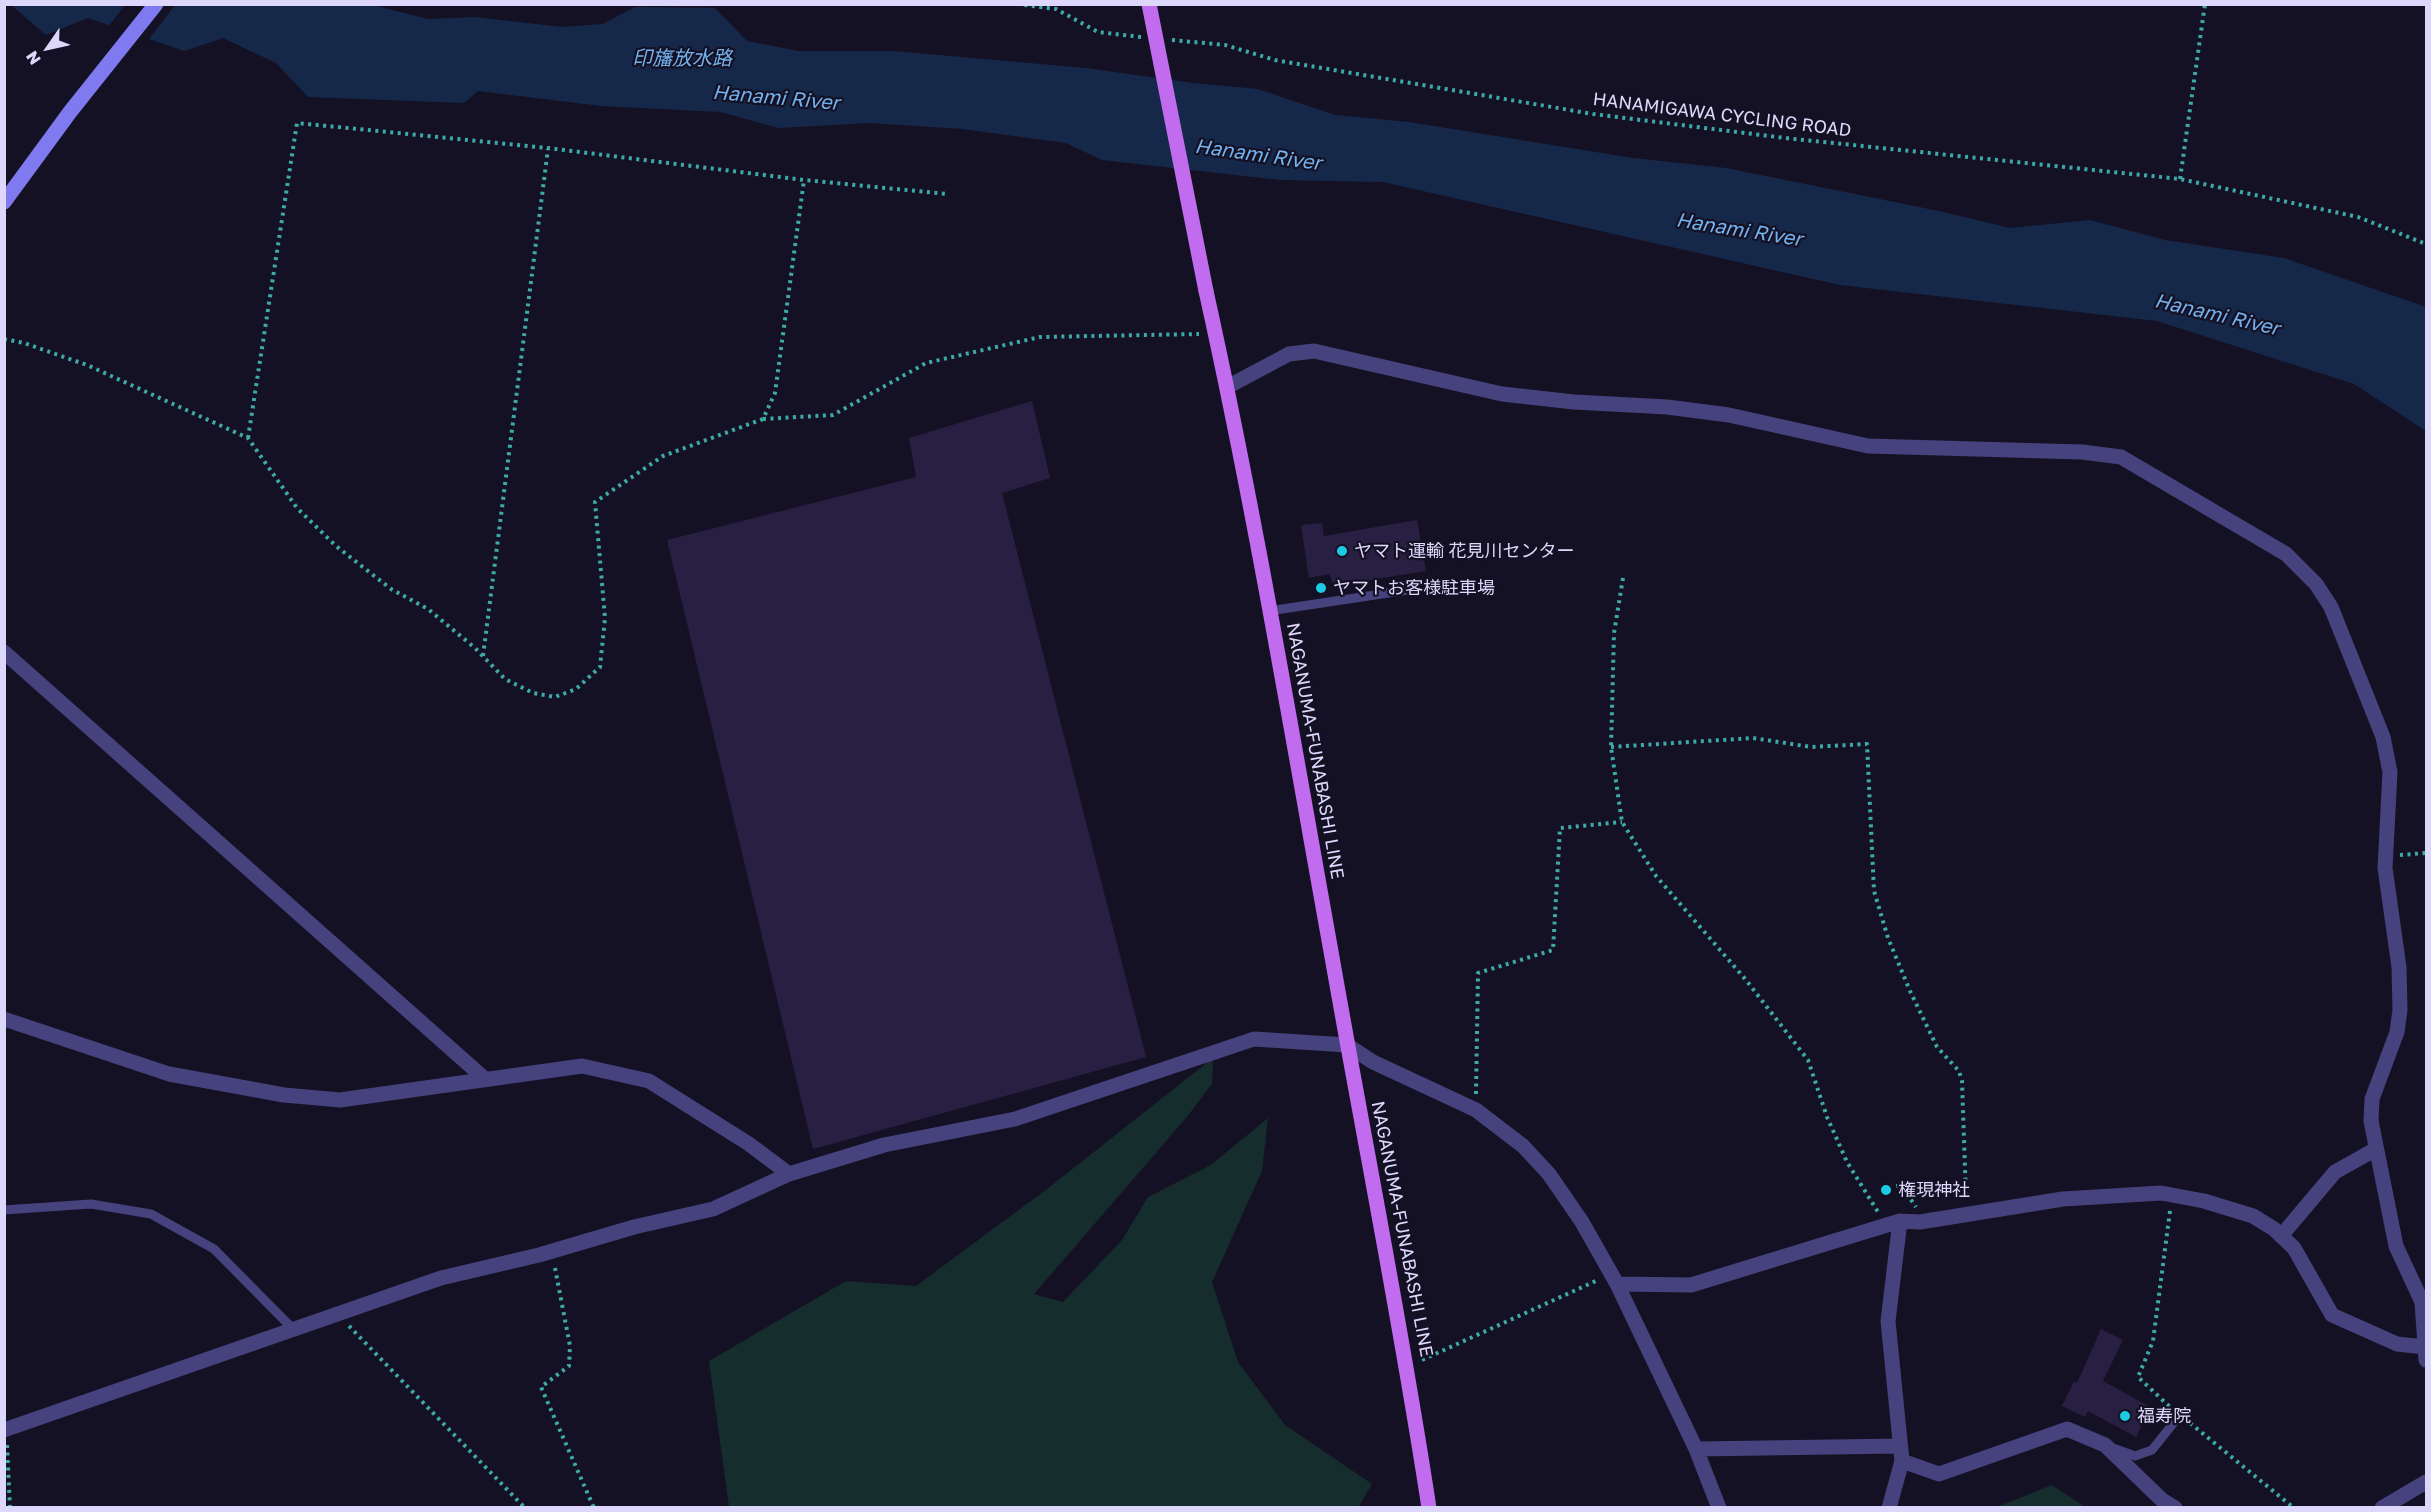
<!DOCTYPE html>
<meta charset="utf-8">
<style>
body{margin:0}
#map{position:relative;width:2431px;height:1512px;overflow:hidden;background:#151124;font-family:"Golos Text",sans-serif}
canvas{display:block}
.frame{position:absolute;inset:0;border:6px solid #ddd8fb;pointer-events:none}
.north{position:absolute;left:18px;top:18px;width:60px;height:60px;-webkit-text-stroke:4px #151124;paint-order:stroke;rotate:236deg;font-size:16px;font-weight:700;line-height:24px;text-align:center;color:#ddd8fb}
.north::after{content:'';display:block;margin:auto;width:21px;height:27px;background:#ddd8fb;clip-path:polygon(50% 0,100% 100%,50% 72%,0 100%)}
</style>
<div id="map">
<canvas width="2431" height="1512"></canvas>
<div class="frame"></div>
<div class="north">N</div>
</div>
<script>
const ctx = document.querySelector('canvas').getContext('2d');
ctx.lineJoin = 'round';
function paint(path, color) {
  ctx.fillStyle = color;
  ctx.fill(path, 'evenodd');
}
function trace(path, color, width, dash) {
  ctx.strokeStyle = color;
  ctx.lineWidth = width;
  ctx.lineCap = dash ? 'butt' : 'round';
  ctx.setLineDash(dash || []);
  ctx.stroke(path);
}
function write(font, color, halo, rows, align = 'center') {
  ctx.font = font + ' "Golos Text","Noto Sans JP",sans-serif';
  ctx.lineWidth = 4.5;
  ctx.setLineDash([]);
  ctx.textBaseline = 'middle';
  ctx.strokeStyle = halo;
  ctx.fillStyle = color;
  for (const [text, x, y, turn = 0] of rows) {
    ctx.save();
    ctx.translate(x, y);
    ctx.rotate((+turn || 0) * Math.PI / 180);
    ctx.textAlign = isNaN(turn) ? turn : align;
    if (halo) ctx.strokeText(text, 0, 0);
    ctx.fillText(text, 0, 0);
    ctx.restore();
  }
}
paint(new Path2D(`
 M1213 1058 1212 1084 1186 1118 1034 1294 1063 1302 1122 1240 1148 1197 1211 1165 1268 1118 1262 1171 1212 1282 1238 1362 1285 1425 1372 1484 1358 1508 729 1507 709 1361 846 1281 916 1286 1047 1189Z
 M2052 1485 2085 1507H1997Z`), '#152d2d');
paint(new Path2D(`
 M368 4 428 19 475 17 562 27 603 24 635 7 715 8 747 41 799 51H893L1086 68 1193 83 1258 89 1335 115 1409 122 1633 158 1726 168 1939 211 2010 228 2090 220 2165 240 2284 258 2426 307V431L2354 384 2157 321 1840 285 1383 182 1280 180 1102 160 1066 143 962 129 869 123 778 128 721 112 601 106 478 91 464 103 308 97 276 63 223 38 184 51 88 18 46 35 11 5Z`), '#162849');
paint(new Path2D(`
 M125 5H175L147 42 107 28Z`), '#151124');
paint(new Path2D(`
 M1032 401 1050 478 1002 493 1146 1057 813 1149 667 540 916 477 909 438Z
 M1417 520 1426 571 1333 586 1330 574 1309 578 1301 525 1322 523 1324 536Z
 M2101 1329 2123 1340 2103 1381 2150 1407 2136 1437 2088 1411 2085 1417 2062 1406 2074 1381 2077 1383Z`), '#281f43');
trace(new Path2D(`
 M1017 4 1056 9 1098 32 1141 37
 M1172 40 1225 45 1275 60 1593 114 1785 138 2180 179 2358 217 2426 244
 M2180 179 2205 4
 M4 339 24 343 87 365 248 438 297 508 336 546 391 589 428 609 475 648 505 679 533 693 555 697 576 689 600 667 605 618 595 502 663 456 763 419 775 393 804 180
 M763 419 833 415 926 363 1040 337 1199 334
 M248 438 297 123 548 148 804 180 947 194
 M1623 578 1614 633 1611 747 1622 822 1656 876 1746 980 1808 1060 1827 1117 1847 1162 1878 1212
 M483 656 548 149
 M1611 747 1753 738 1811 747 1867 744 1874 891 1888 938 1910 991 1937 1047 1959 1071 1962 1081 1966 1198
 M2400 855 2426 853
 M1476 1094 1478 973 1553 950 1560 828 1622 822
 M1889 1188 1901 1185 1916 1207
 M2170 1211 2153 1341 2138 1377 2170 1407
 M555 1268 570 1346 569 1366 541 1387 594 1508
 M349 1326 525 1508
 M1422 1360 1598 1280
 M2190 1423 2294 1508
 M7 1445 10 1508`), '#3daaa7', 4, [3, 4.5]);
trace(new Path2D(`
 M1269 611 1408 590
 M4 1210 91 1204 151 1214 214 1249 294 1330
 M2113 1448 2135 1456 2152 1450 2180 1415`), '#46427e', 9);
trace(new Path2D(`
 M1227 387 1289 354 1314 351 1502 394 1574 402 1667 407 1729 415 1868 446 2082 452 2121 457 2286 554 2316 584 2331 607 2383 737 2390 772 2385 868 2399 967 2400 1010 2397 1032 2372 1099 2371 1121 2396 1246 2422 1302 2426 1360
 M4 652 485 1079
 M4 1019 169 1074 284 1095 340 1100 582 1066 649 1081 749 1144 789 1174 884 1145 1015 1119 1254 1039 1347 1045 1373 1062 1476 1110 1523 1146 1549 1174 1582 1222 1617 1284 1691 1285 1900 1221 1920 1222 2063 1199 2161 1193 2204 1201 2253 1216 2274 1229 2294 1248 2332 1315 2397 1344 2425 1347
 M1900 1221 1888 1321 1902 1461 1939 1474 2067 1429 2105 1445 2162 1500 2175 1508
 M2281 1236 2335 1172 2376 1149
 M1617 1284 1696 1449 1719 1508
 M4 1430 441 1278 539 1255 634 1227 713 1209 789 1174
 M1696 1449 1900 1446
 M1889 1508 1902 1461
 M2382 1508 2426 1482`), '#46427e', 15);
trace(new Path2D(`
 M4 202 70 112 156 4`), '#807af0', 15);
trace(new Path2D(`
 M1206 291C1255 512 1292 735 1332 957 1364 1140 1401 1323 1429 1508`), '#c16cee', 15);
trace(new Path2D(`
 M1149 4 1206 291`), '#c16cee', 15);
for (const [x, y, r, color] of [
 [1342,551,6,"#1acbe5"],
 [1321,588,6,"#1acbe5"],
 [1886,1190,6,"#1acbe5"],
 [2125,1416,6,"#1acbe5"]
]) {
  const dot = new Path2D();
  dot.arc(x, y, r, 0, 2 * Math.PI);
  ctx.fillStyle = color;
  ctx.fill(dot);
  trace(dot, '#151124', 2);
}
write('18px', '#ddd8fb', '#151124', [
 ["HANAMIGAWA CYCLING ROAD",1722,115,7],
 ["NAGANUMA-FUNABASHI LINE",1315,751,80],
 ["NAGANUMA-FUNABASHI LINE",1402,1229,79]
]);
write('18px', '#ddd8fb', '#151124', [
 ["ヤマト運輸 花見川センター",1354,551],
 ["ヤマトお客様駐車場",1333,588],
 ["権現神社",1898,1190],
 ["福寿院",2137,1416]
], 'left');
write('italic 20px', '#72b2ef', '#151124', [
 ["印旛放水路",682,59],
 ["Hanami River",776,98,5],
 ["Hanami River",1258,155,8],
 ["Hanami River",1739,230,9],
 ["Hanami River",2217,315,13]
]);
</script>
